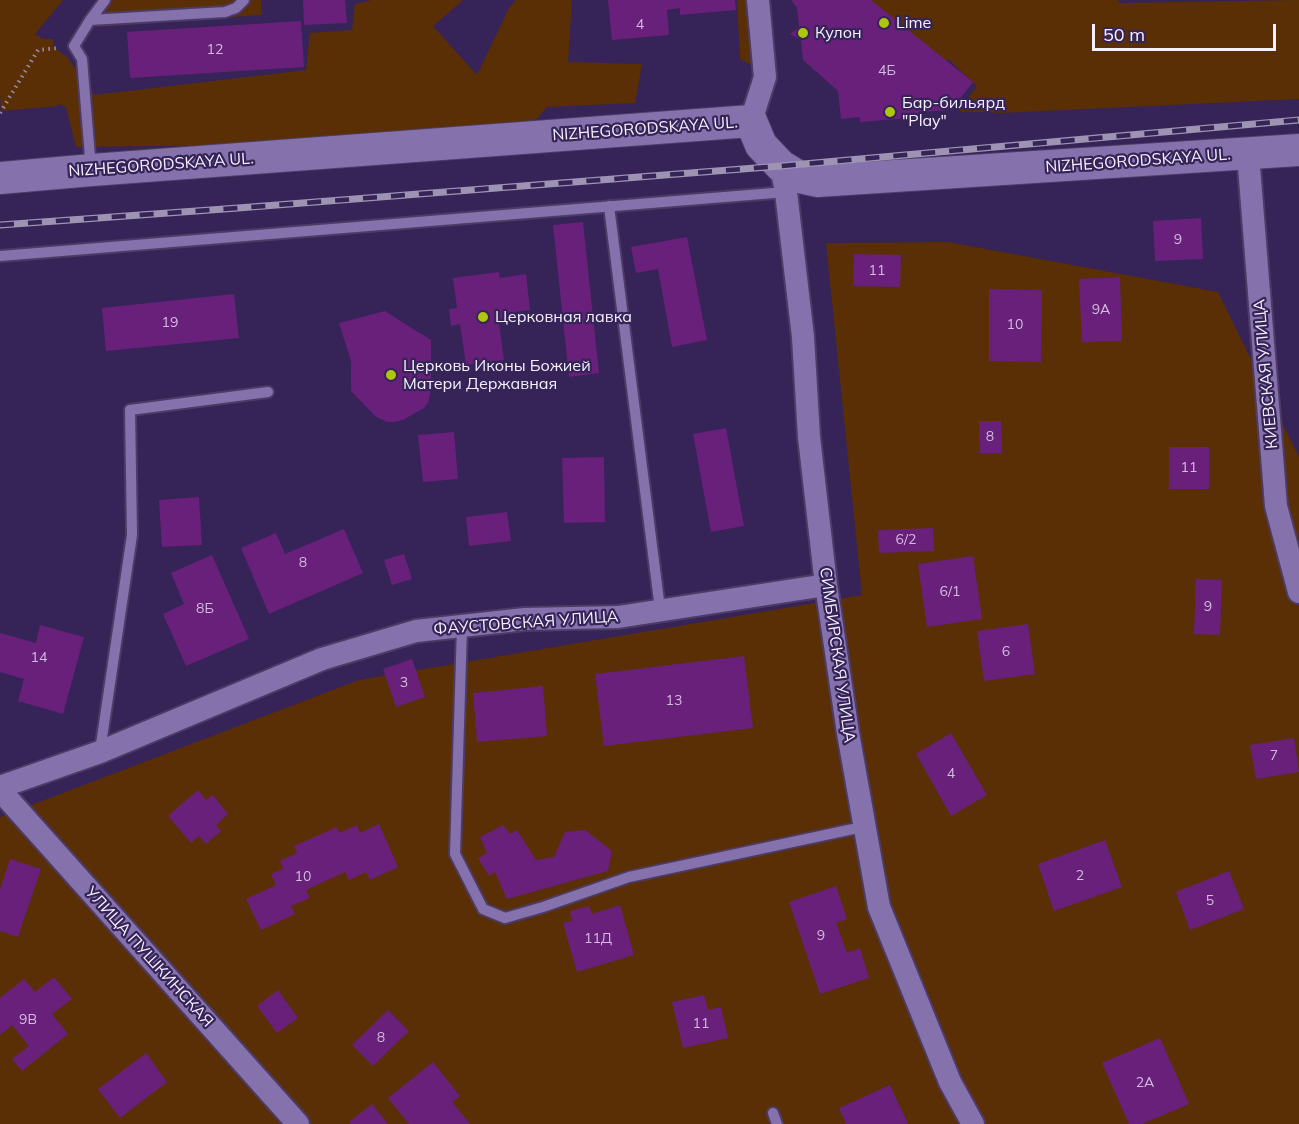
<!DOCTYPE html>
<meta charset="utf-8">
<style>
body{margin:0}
#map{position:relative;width:1299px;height:1124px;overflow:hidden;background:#362357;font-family:Mulish,sans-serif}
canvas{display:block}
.scale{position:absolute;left:1092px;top:24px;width:184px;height:27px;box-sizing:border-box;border:3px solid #f4f0fe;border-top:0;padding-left:8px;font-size:18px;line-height:21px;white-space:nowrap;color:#f4f0fe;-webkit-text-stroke:4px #362357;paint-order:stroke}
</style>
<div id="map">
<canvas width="1299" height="1124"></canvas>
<div class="scale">50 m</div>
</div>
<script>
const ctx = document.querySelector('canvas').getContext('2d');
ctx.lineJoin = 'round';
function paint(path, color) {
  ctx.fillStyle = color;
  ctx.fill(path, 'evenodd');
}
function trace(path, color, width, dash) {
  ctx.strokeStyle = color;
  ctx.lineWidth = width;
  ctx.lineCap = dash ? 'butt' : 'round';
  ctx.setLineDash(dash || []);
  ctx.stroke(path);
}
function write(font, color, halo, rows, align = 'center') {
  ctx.font = font + ' Mulish,sans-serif';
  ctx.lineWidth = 4.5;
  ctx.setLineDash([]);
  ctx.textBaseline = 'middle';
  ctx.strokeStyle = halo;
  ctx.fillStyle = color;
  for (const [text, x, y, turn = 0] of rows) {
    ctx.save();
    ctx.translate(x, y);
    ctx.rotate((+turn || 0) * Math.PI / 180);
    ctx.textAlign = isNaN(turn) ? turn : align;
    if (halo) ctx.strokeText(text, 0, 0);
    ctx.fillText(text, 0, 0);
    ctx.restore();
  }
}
paint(new Path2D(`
 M0 0H63L35 34 43 39H53V47L67 57 94 95 306 70 310 33 352 30 355 4 372 0H463L433 26 477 75 509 8 516 0H572L568 62 642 64 635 103 547 107 531 125 232 145 76 147 66 107 58 104V106L1 111 0 94Z
 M113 0H261L262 15 94 27Z
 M737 0H749L757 68 740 59Z
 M871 0H1118L1119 3 1299 0V99L1001 113 986 112H960V109L977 86 948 59 943 64Z
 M948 242 1218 292 1299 457V1124H0V817L359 680 862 595 826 243Z`), '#5a2f05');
paint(new Path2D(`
 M303 0H345L347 23 304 25Z
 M608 0H735L736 10 680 15V8L667 10 669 35 612 40Z
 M792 0H871L973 82 951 110 920 112 921 117 860 122V117L841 119 838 91 803 60 801 40 790 34 799 27 797 7 793 3Z
 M301 21 304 67 130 78 127 32Z
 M1201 218 1203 259 1155 261 1153 221Z
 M583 222 599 373 569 377 553 225Z
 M687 237 707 340 672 347 658 269 636 273 631 247Z
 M854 254 901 255 900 287 853 286Z
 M499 272 500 278 526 274 530 310 515 312 516 321 499 323 504 360 466 365 460 324 451 326 449 309 457 308 453 278Z
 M1120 277 1122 341 1082 342 1079 279Z
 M989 289 1042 290 1041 362 989 361Z
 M234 294 239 338 106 351 102 308Z
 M385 311 431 340V390L428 403 424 408 403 420 394 422H387L375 416 351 391V361L339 323Z
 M979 421H1001L1002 453H980Z
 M726 428 744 526 711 532 693 434Z
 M454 432 458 479 423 482 418 435Z
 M1169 447H1209V489H1169Z
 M604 457 605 522 564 523 562 458Z
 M199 497 202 545 162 547 159 500Z
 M507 512 511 541 469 546 466 517Z
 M933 528 934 551 879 553 878 530Z
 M344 529 363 573 269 614 241 548 276 533 285 554Z
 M404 554 412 579 392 585 384 560Z
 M212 555 249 639 186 666 163 614 184 604 171 573Z
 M973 556 982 619 927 627 918 564Z
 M1196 579 1222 580 1220 635 1194 634Z
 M1028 624 1035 674 984 681 977 631Z
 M40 625 84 637 63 714 18 701 24 679 0 672V633L36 643Z
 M744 656 753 728 604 746 595 674Z
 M412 659 425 697 396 707 383 669Z
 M543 686 547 736 477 742 473 693Z
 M951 733 987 795 951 816 916 754Z
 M1294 738 1299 772 1256 779 1250 745Z
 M198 790 206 800 213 795 228 814 216 825 221 831 206 844 199 836 191 843 168 816Z
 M379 824 398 867 370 880 366 872 349 880 345 872 306 890 310 898 291 906 295 914 261 930 246 899 276 885 271 874 283 869 280 861 297 853 294 846 337 827 339 833 357 825 360 833Z
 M503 825 510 834 517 830 536 860 554 857 565 832 585 830 612 851 608 871 507 899 495 872 489 876 478 858 487 853 480 837Z
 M1105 840 1122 887 1054 911 1038 864Z
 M10 859 41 869 18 937 0 931V889Z
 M1229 871 1244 909 1190 930 1176 892Z
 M836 886 847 919 836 923 847 953 860 948 869 978 820 994 789 902Z
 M620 905 634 955 577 972 563 923 572 921 570 911 589 906 592 914Z
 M54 977 72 999 52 1014 68 1034 22 1071 12 1059 29 1046 12 1025 0 1035V998L24 979 35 992Z
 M278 990 298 1018 277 1033 257 1006Z
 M704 995 708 1010 721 1007 728 1038 683 1048 672 1002Z
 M388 1010 409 1031 373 1066 352 1045Z
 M1160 1038 1189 1104 1142 1124H1129L1102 1063Z
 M146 1053 167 1082 120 1118 98 1089Z
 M433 1062 460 1096 452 1102 470 1124H409L388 1098Z
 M890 1085 908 1124H846L839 1108Z
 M372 1104 388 1124H350L349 1122Z`), '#68207b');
const lane = new Path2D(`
 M90 20 105 0
 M91 169 82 59 74 46 90 20 225 12 236 8 244 0
 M609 206 660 609
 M0 256 786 192
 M462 627 455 854 483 909 505 918 543 907 629 877 853 829
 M100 751 132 535 130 410 268 392
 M773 1113 777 1124`);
const street = new Path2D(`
 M751 121 765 77 758 0
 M1248 154 1276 506 1299 592
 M781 166 786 192 803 337 809 437 826 585 848 733 879 907 950 1082 973 1124
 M0 787 100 752 322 659 416 631 525 619 618 617 826 585
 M0 790 298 1124`);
const secondary = new Path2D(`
 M0 178 92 170 751 121 761 145 781 166 799 177 817 181 1299 150`);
trace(lane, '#4d3b66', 14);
trace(street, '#4d3b66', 26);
trace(secondary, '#4d3b66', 34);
trace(new Path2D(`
 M0 113 38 50 58 48`), '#998eae', 4, [1.5, 4.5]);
trace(lane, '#8572ad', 10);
trace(street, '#8572ad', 22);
trace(secondary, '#8572ad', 32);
const rail = new Path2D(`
 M0 225 238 208 781 166 1299 120`);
trace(rail, '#9e93b2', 7);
trace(rail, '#362357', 4.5, [14]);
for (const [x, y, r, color] of [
 [884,23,6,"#aec60b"],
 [803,33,6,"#aec60b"],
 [890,112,6,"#aec60b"],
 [483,317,6,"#aec60b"],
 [391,375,6,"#aec60b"]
]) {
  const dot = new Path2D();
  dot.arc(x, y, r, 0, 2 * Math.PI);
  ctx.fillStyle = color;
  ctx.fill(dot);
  trace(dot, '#362357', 2);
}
write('14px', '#d1bcdd', null, [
 ["4",640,25],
 ["12",215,50],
 ["4Б",887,71],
 ["9",1178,240],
 ["11",877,271],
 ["9А",1101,310],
 ["19",170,323],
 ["10",1015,325],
 ["8",990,437],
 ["11",1189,468],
 ["6/2",906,540],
 ["8",303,563],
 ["6/1",950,592],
 ["9",1208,607],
 ["8Б",205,609],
 ["6",1006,652],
 ["14",39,658],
 ["3",404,683],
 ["13",674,701],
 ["7",1274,756],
 ["4",951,774],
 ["2",1080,876],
 ["10",303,877],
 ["5",1210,901],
 ["9",821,936],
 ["11Д",598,939],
 ["9В",28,1020],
 ["11",701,1024],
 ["8",381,1038],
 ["2А",1145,1083]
]);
write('16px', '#f4f0fe', '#362357', [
 ["Lime",896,23],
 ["Кулон",815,33],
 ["Бар-бильярд",902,103],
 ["\"Play\"",902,121],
 ["Церковная лавка",495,317],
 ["Церковь Иконы Божией",403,366],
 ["Матери Державная",403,384]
], 'left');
write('16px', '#f4f0fe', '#362357', [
 ["NIZHEGORODSKAYA UL.",645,129,-4],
 ["NIZHEGORODSKAYA UL.",1138,161,-4],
 ["NIZHEGORODSKAYA UL.",161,165,-4],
 ["КИЕВСКАЯ УЛИЦА",1266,374,-95],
 ["ФАУСТОВСКАЯ УЛИЦА",526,623,-4],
 ["СИМБИРСКАЯ УЛИЦА",837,655,82],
 ["УЛИЦА ПУШКИНСКАЯ",149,957,48]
]);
</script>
